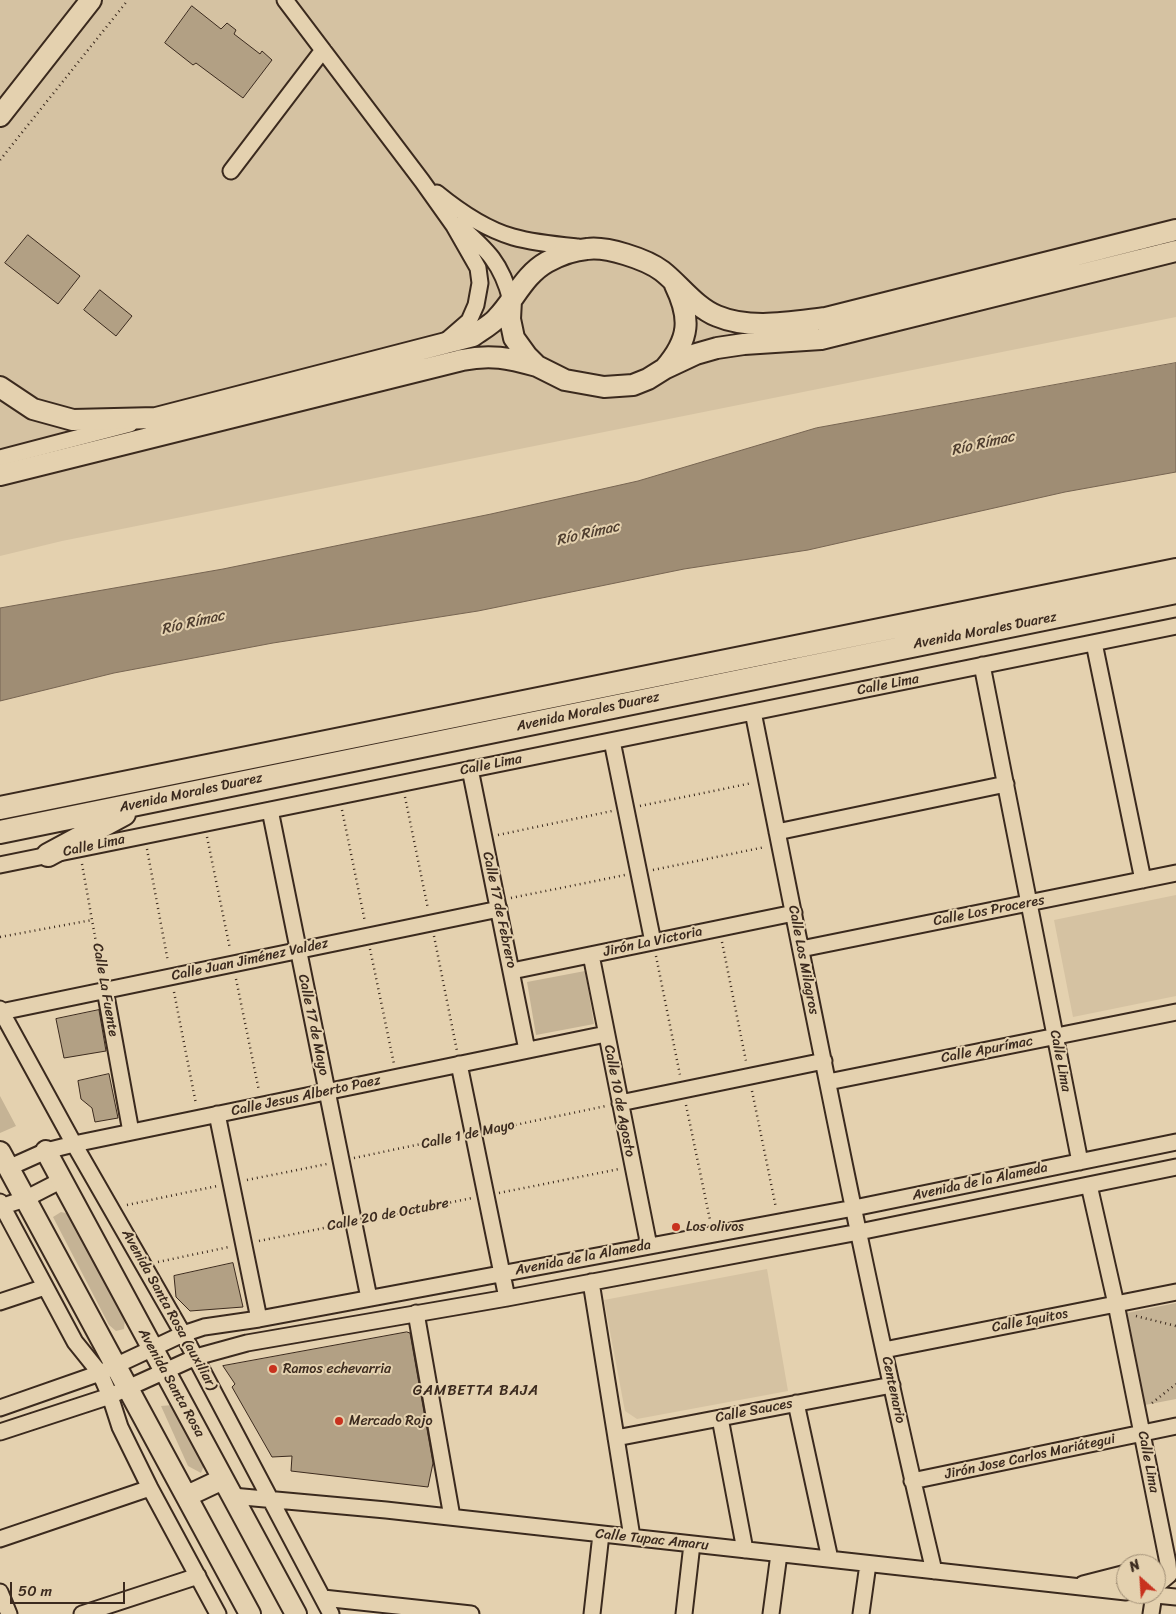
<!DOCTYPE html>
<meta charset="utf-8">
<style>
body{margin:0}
#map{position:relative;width:1176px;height:1614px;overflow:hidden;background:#e4d1af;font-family:Sriracha,sans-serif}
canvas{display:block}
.north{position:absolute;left:1116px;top:1554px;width:50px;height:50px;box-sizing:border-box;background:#e4d1af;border:1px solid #a08e75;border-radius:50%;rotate:334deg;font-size:14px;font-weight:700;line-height:20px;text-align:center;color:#3b2a1e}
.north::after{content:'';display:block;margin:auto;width:18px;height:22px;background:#c8321e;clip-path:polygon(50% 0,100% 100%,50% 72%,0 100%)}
.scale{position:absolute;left:10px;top:1582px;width:115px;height:22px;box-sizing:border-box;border:2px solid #3b2a1e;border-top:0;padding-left:6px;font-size:15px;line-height:18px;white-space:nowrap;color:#3b2a1e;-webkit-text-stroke:4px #e4d1af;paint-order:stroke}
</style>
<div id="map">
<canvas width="1176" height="1614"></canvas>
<div class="north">N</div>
<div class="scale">50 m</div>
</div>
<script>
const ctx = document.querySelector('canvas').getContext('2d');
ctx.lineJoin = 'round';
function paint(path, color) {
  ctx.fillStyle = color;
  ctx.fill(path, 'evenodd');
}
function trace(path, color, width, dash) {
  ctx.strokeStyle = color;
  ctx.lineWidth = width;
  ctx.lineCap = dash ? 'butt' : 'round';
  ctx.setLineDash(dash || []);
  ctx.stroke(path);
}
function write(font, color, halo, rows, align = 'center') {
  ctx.font = font + ' Sriracha,sans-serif';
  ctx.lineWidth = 4;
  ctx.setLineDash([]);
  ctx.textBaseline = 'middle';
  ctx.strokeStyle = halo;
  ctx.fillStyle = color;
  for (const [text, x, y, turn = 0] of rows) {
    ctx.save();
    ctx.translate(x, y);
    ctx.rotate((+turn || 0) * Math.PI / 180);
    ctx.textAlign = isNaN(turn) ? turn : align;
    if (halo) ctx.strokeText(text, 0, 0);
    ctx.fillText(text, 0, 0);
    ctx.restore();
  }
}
paint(new Path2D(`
 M0 0H1176V317L62 541 0 556Z
 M1176 895V996L1073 1017 1054 920Z
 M767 1269 788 1391 637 1419 625 1411 604 1300Z`), '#d5c2a2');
paint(new Path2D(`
 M585 971 594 1024 536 1035 527 982Z
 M0 1096 16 1126 0 1133Z
 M61 1212 74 1215 125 1318 124 1329 116 1331 109 1325 53 1217Z
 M1176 1303V1399L1145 1405 1127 1313Z
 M173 1405 206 1460 201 1473 188 1466 161 1406Z`), '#c5b395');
const water = new Path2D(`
 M1176 363V472L1065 492 808 550 684 569 478 611 273 643 114 673 0 701V608L223 569 491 514 638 481 816 428Z`);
paint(water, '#9f8d74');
trace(water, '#776552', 1);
const building = new Path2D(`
 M192 6 221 29 227 23 236 30 234 34 260 54 262 51 272 60 243 98 196 63 193 65 165 43Z
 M28 235 80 276 58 304 5 263Z
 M100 290 132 316 116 336 84 310Z
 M99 1010 106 1051 64 1058 56 1019Z
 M109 1074 118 1118 95 1122 92 1108 81 1099 78 1081Z
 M233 1263 243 1307 190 1311 176 1297 174 1276Z
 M407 1332 410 1333 433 1463 428 1487 291 1471 292 1456 272 1457 232 1387 235 1384 223 1366Z`);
paint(building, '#b2a084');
trace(building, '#3b2a1e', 1);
const minor = new Path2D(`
 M285 0 422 181 454 226 478 268 480 283 476 305 469 321 446 341
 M231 171 323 50
 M437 193C459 211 485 229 513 237 534 243 557 245 578 247
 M459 225C487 250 501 262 511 300
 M0 458 130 424
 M1094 643 1143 880
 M982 665 1080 1162
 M753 712C811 999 866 1286 934 1571
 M612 741 653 942
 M470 769 527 1050
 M270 810 369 1298
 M777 832 1006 784
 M0 865 1176 626
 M801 949 1176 873
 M591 955 649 1246
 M512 971 794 913
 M105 990 131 1132
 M0 1009 74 1144 183 1334 331 1614
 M1 1012 499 909
 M459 1064 507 1298
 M828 1082 1176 1012
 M620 1103 824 1061
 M217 1114 259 1319
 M8 1168 46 1151 74 1144 606 1034
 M1089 1185 1116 1304 1168 1563 1169 1575 1157 1585 1156 1589
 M0 1202 75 1342 100 1373 110 1396 120 1427 150 1488 218 1614
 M0 1207 25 1199 62 1180
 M591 1282 632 1537
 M0 1302 45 1287
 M416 1313 452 1517
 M884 1350 1176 1292
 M796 1403 830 1559
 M0 1408 100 1373 183 1334 204 1327 259 1319 854 1208 1176 1142
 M720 1418 745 1550
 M0 1432 110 1396 196 1357 247 1343 507 1298 859 1232 1176 1167
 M616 1438 892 1385
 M912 1481 1176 1426
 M232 1496 386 1510 1126 1592
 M0 1539 150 1488
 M1083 1584 1126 1573
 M0 1592 9 1614
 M1146 1594 1176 1597
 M323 1598 471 1614
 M82 1614 198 1576
 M592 1614 601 1534
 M684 1614 692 1544
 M771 1614 779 1554
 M861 1614 868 1564
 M1151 1614 1154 1594`);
const major = new Path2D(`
 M0 116 91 0
 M511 300 510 319 514 338 527 356 537 366 565 380 604 387 633 385 648 379 664 369 696 354 717 348 744 344 821 339 1176 251
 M665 368C690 339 691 318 675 285
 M0 387 33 409 73 420 156 418 473 336C481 330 491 325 497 318 515 299 524 275 547 262 560 255 573 250 587 249 606 246 646 259 662 271 680 285 695 307 717 316 750 330 791 322 826 318L1176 230
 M0 475 462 360C491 354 508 358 537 366
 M46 1151 296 1614
 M0 1152 250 1614
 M187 1496 223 1479`);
const highway = new Path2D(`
 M0 808 1176 570
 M0 832 1176 592
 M48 855 124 814`);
trace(minor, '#3b2a1e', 19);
trace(major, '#3b2a1e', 24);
trace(highway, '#3b2a1e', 26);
trace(new Path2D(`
 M0 160 128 0
 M405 797 428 909
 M640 806 752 783
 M342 810 365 922
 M498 835 612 811
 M207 837 230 949
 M147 849 168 962
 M82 864 102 976
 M653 870 765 847
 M511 898 625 875
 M434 936 457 1051
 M0 937 92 920
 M722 942 746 1061
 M370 949 394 1064
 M656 956 680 1075
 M236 979 259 1091
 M174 992 196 1104
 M752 1091 776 1208
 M686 1105 710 1220
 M486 1131 606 1106
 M354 1158 459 1136
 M247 1180 327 1164
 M499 1193 619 1169
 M127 1205 217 1186
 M367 1220 472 1198
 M259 1241 339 1225
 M158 1262 229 1247
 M1136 1316 1176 1326
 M1152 1403 1176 1384`), '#3b2a1e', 2.5, [1, 4]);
trace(minor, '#e4d1af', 15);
trace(major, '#e4d1af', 20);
trace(highway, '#e4d1af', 22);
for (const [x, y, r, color] of [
 [676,1227,5,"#c8321e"],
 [273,1369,5,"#c8321e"],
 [339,1421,5,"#c8321e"]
]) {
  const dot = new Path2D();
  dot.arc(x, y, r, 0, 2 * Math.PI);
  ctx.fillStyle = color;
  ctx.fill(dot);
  trace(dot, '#e4d1af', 2);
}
write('14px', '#3b2a1e', '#e4d1af', [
 ["Avenida Morales Duarez",985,631,-11],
 ["Calle Lima",888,685,-11],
 ["Avenida Morales Duarez",588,712,-12],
 ["Calle Lima",491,765,-11],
 ["Avenida Morales Duarez",191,793,-12],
 ["Calle Lima",94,846,-12],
 ["Calle 17 de Febrero",499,910,78],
 ["Calle Los Proceres",989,911,-11],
 ["Jirón La Victoria",653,942,-12],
 ["Calle Juan Jiménez Valdez",250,960,-12],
 ["Calle Los Milagros",803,960,79],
 ["Calle La Fuente",105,990,80],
 ["Calle 17 de Mayo",313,1025,78],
 ["Calle Apurímac",987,1050,-11],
 ["Calle Lima",1060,1061,79],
 ["Calle Jesus Alberto Paez",306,1096,-12],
 ["Calle 10 de Agosto",619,1101,79],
 ["Calle 1 de Mayo",468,1135,-12],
 ["Avenida de la Alameda",980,1182,-12],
 ["Calle 20 de Octubre",388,1215,-11],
 ["Avenida de la Alameda",583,1258,-11],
 ["Avenida Santa Rosa (auxiliar)",169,1310,61],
 ["Calle Iquitos",1030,1321,-11],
 ["Avenida Santa Rosa",171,1383,61],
 ["Centenario",893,1390,78],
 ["Calle Sauces",754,1411,-11],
 ["Jirón Jose Carlos Mariátegui",1030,1457,-12],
 ["Calle Lima",1148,1462,79],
 ["Calle Tupac Amaru",652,1540,6]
]);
write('14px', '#3b2a1e', '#e4d1af', [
 ["Los olivos",686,1227],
 ["Ramos echevarria",283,1369],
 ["Mercado Rojo",349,1421]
], 'left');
write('italic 15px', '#4f3e2f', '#e4d1af', [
 ["Río Rímac",983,444,-13],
 ["Río Rímac",588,534,-13],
 ["Río Rímac",193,623,-13]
]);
ctx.letterSpacing = '1px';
write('15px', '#3b2a1e', '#e4d1af', [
 ["GAMBETTA BAJA",476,1391]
]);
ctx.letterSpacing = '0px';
</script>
